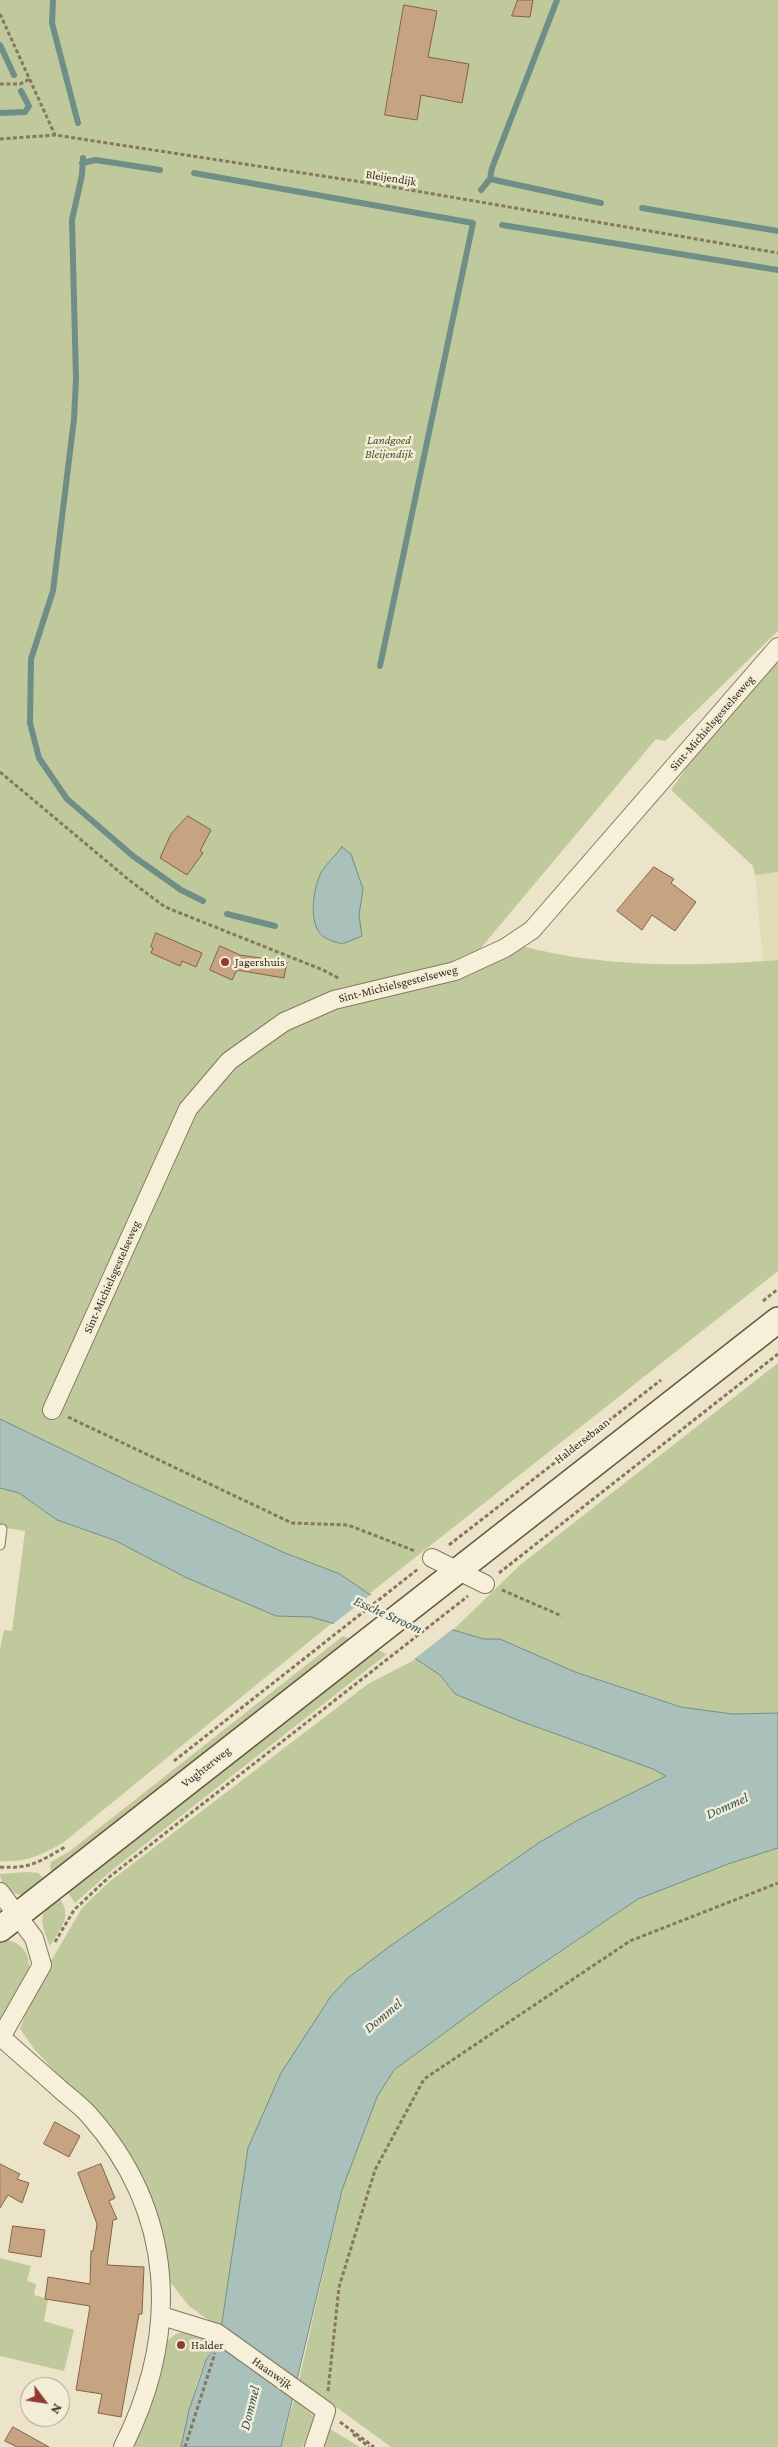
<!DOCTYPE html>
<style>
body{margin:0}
#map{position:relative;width:778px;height:2447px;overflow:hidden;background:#ebe4c8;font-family:"Crimson Pro",serif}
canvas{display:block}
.north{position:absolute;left:20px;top:2377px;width:50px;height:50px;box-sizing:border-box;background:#f3edd7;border:1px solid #a8a18e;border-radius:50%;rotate:121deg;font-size:14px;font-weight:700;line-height:20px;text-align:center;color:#372e21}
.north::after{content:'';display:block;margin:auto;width:18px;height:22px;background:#903a33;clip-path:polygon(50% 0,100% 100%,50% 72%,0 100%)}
</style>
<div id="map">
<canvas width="778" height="2447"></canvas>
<div class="north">N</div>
</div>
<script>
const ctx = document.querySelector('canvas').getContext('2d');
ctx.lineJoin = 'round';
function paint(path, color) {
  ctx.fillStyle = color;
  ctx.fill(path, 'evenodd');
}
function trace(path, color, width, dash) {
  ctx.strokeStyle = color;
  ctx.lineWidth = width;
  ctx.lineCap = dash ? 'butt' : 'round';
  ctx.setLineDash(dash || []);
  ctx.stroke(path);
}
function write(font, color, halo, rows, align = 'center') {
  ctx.font = font + ' "Crimson Pro",serif';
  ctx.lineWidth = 5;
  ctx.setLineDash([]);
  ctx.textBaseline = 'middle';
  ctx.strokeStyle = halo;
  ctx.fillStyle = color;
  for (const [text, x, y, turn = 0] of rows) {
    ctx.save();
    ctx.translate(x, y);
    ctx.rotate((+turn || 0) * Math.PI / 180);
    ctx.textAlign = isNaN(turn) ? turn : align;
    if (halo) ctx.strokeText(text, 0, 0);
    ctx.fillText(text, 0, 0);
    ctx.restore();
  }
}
paint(new Path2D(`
 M778 872V960L763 961 755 875Z`), '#e0ddb6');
paint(new Path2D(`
 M0 0H778V631L665 741 656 739 469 962 512 943C593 968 694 967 778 960V1271L369 1594 340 1574 285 1553 130 1482 0 1419Z
 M778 649V872L755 875 753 866 671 790 735 698Z
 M778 1363V1713L732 1714 681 1707 575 1672 500 1639H484L453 1630 520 1565Z
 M0 1488 19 1493 57 1520 114 1540 187 1578 276 1616 311 1617 332 1623 64 1842C42 1855 25 1863 0 1861V1649L4 1630 12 1631 25 1531 0 1527Z
 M343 1636 351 1640 52 1872 50 1867 51 1862 70 1851Z
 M375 1649 387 1654 111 1871 75 1903 66 1890Z
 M416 1659 440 1675 455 1694 520 1721 653 1769 667 1776 580 1819 540 1842 331 1996 248 2148 221 2329 189 2306 167 2278 164 2250 94 2113 35 2050 20 2029 25 2015 48 1972 51 1961 82 1908 109 1882 368 1684Z
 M778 1848V2447H391L299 2380 342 2190 377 2097 394 2070 496 1995 638 1899 728 1864Z
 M27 1872 38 1873 44 1879C39 1883 31 1892 25 1894 14 1898 0 1885 0 1874Z
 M58 1896C74 1917 61 1926 50 1946 40 1922 37 1913 58 1896Z
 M4 1940C20 1941 30 1952 29 1968L0 2019V1942Z
 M0 2258 31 2266 27 2281 36 2284 34 2295 48 2299 44 2321 74 2330 64 2371 0 2356Z
 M185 2331 207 2338 216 2345C198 2362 188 2421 181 2447H131L164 2343 176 2334Z
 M294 2399 314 2416 303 2447H281Z
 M330 2429 360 2447H324Z`), '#c0c99c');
const water = new Path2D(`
 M342 847 351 854 363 889 359 915 362 936 342 944C337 942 329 941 324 937 307 926 313 886 322 871 328 862 336 855 342 847Z
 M0 1419 130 1482 285 1553 340 1574 369 1594 453 1630 484 1639H500L575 1672 681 1707 732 1714 778 1713V1848L728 1864 638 1899 496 1995 394 2070 377 2097 342 2190 281 2447H181L189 2410 206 2360 216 2345 221 2329 248 2148 281 2073 331 1996 348 1978 390 1946 540 1842 580 1819 666 1776 653 1769 520 1721 455 1694 440 1675 416 1659 332 1623 311 1617 276 1616 187 1578 114 1540 57 1520 19 1493 0 1488Z`);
paint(water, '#a9c0bb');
trace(water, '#708e88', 1);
paint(new Path2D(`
 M373 1593 454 1628 413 1660 332 1625Z`), '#ebe4c8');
trace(new Path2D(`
 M53 0 52 23 78 123
 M557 0 492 168 490 179 601 203
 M0 45 14 75
 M0 113 25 112 29 106 21 91
 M83 158 82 175 72 220 76 379 74 419 53 591 31 659 30 723 39 758 67 799 133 856 181 890 203 901
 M82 163 96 160 160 170
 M194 173 473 223 380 666
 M481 190 490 179
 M642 208 778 231
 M502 225 778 270
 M227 914 275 926`), '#708e88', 6);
const building = new Path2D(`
 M518 0H533L530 17 512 16Z
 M404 5 437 11 428 57 469 64 462 103 421 95 417 120 385 115Z
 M188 816 211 830 200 851 203 853 187 875 160 858 171 834Z
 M654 867 674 879 671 883 696 902 675 931 652 915 642 930 617 911Z
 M156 933 202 953 196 967 182 961 180 966 151 953 153 948 151 947Z
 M220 946 240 955 287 962 284 978 237 970 232 980 210 970Z
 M55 2122 80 2136 69 2157 44 2144Z
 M0 2164 20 2174 17 2179 29 2183 22 2203 8 2195 0 2208Z
 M101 2164 115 2198 109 2201 117 2219 113 2220 107 2265 144 2267 142 2314H139L121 2417 98 2413 102 2394 76 2390 90 2306 45 2299 48 2277 90 2284 91 2251H93L97 2224 78 2173Z
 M13 2226 45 2230 41 2257 9 2252Z
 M13 2427 49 2447H17L5 2441Z`);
paint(building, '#c6a381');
trace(building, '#836346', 1);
const service = new Path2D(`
 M0 1545 2 1529`);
const minor = new Path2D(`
 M52 1410 188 1109 229 1061 284 1022 334 1000 455 971 505 948 532 930 778 647
 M432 1558 485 1584
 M0 1892 34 1938 42 1965 0 2039
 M1 2037C21 2055 41 2072 61 2090 70 2098 81 2106 89 2115 176 2213 180 2333 123 2447
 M162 2316 217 2333 326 2411 314 2447`);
const secondary = new Path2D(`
 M0 1929 778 1320`);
trace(service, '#86775e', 11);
trace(minor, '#86775e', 20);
trace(secondary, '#685841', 28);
trace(new Path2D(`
 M0 14 55 135
 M0 84H20L30 79
 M0 139 55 135 375 184 778 253
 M0 772 129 880 165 907 323 970 340 979
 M763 1301 778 1289
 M68 1417 292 1523 348 1525 415 1551
 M449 1545 661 1380
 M499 1573 778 1354
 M502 1590 562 1616
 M174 1761 418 1569
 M0 1867C30 1869 39 1862 65 1847
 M55 1942 74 1910 108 1878 468 1596
 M328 2391 339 2287 375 2170 424 2079 630 1941 778 1883
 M340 2422 374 2447
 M353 2434 369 2447
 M185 2447 215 2353`), '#86775e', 3, [4, 2.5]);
trace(service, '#f6f0db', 9);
trace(minor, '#f6f0db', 18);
trace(secondary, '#f6f0db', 25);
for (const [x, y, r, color] of [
 [225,962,5,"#903a33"],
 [181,2345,5,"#903a33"]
]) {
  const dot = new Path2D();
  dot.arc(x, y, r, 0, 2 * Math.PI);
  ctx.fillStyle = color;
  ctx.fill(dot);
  trace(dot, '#f3edd7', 2);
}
write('12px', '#372e21', '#f3edd7', [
 ["Bleijendijk",391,178,9],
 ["Sint-Michielsgestelseweg",712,723,-49],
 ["Sint-Michielsgestelseweg",398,984,-14],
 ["Sint-Michielsgestelseweg",112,1277,-66],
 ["Haldersebaan",582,1441,-38],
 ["Vughterweg",206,1767,-38],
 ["Haanwijk",272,2373,36]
]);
write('italic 12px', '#455229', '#f3edd7', [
 ["Landgoed",389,440],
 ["Bleijendijk",389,454]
]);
write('12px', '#372e21', '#f3edd7', [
 ["Jagershuis",235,962],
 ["Halder",191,2345]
], 'left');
write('italic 14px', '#315556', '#f3edd7', [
 ["Essche Stroom",388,1615,24],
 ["Dommel",727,1806,-24],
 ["Dommel",383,2016,-40],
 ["Dommel",250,2408,-76]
]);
</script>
